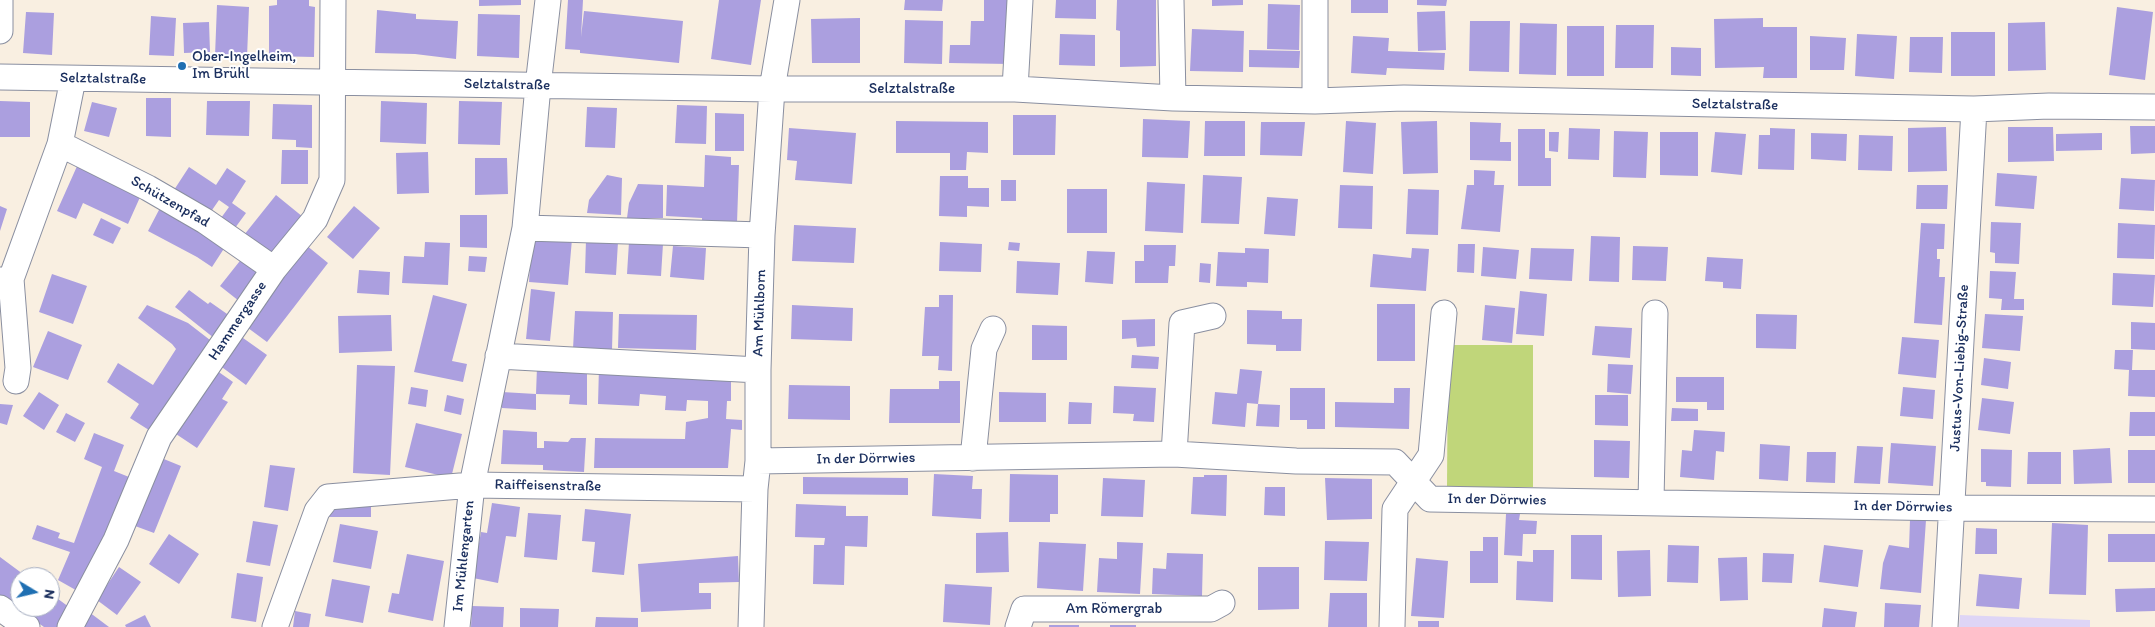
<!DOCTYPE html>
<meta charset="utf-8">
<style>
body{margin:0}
#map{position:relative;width:2155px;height:627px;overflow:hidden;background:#f9efe1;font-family:Itim,sans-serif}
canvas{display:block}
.north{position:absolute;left:10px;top:567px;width:50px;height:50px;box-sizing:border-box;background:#fff;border:1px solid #a4acbf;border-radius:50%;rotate:99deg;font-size:14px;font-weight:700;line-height:20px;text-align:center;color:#1b2f5e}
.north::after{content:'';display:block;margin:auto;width:18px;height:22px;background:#1f6fb2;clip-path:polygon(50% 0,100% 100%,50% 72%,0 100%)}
</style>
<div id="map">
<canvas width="2155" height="627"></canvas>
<div class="north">N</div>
</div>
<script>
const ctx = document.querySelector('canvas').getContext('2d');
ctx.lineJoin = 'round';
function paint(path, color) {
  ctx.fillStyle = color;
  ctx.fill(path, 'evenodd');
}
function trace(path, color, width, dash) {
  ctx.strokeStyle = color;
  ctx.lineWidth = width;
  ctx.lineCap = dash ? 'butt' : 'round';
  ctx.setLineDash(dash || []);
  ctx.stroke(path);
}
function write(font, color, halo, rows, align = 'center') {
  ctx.font = font + ' Itim,sans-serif';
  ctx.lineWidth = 4;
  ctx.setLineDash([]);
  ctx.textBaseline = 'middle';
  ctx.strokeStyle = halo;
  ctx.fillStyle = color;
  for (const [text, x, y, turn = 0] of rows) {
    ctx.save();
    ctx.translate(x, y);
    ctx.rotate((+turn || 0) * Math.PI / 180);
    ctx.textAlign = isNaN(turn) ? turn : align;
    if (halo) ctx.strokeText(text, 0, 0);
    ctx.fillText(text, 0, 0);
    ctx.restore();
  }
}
paint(new Path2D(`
 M1960 615 2090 620V627H1959Z`), '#ded5f6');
paint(new Path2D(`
 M1448 345H1533V487H1447Z`), '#c0d67a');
paint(new Path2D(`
 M277 0H309V6L315 7 314 57 269 56V6L277 5Z
 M479 0H521V5L479 6Z
 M568 0H583L581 37 584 11 683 21 679 63 580 53V50L565 49Z
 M719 0H761L751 65 711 59Z
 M905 0H943L942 11 904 10Z
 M984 0H1010L1009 64 949 63 950 45H970L971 21H984Z
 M1056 0H1096V19L1055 18Z
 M1117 0H1156V66L1120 67V31L1116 30Z
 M1212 0H1243V5L1212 6Z
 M1351 0H1388V13H1351Z
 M1417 0H1447L1446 6 1417 5Z
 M1268 4 1300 5 1299 50 1267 49Z
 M217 5 249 7 247 57 215 56Z
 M2117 7 2153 12 2145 80 2109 75Z
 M377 10 416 14V19L458 21 456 59 415 54 375 53Z
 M1445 11 1446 50 1418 51 1417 12Z
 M26 12 54 13 52 55 23 53Z
 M478 14 520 15 519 58 477 56Z
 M151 16 176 18 174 56 149 55Z
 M860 18V63H812L811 19Z
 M1763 18V27H1797V78H1763L1764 67 1715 68 1714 19Z
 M905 20 943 21 942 64 904 63Z
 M1470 21H1510L1509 72 1469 71Z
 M209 22 210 52 184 53 183 23Z
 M2045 22 2046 70 2008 71V23Z
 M1520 23 1557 24 1556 75 1519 74Z
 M1616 25H1654L1653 68H1615Z
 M1567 26H1604V76H1567Z
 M1192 29 1244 31 1243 72 1190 71Z
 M1951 32H1995V76H1951Z
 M1060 34 1095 35V66L1059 65Z
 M1857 34 1897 36 1894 79 1855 76Z
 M1353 36 1389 38 1388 51 1445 53 1444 70 1387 68 1386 75 1351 73Z
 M1810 36 1846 38 1844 70H1810Z
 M1910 37H1943L1942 73 1909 72Z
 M1671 47 1701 48V76L1671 75Z
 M1249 50 1300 51 1299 68 1249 67Z
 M146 98H171V137L146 136Z
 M0 101 30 102V137H0Z
 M207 101H250L249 136 206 135Z
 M381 101 427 103 426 144 380 142Z
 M459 101 502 102 500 145 458 144Z
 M92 102 117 108 109 137 84 131Z
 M273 104 312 105V148L296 147V140L272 139Z
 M677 105 707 106 706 144 675 143Z
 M587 107 617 108 615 148 585 147Z
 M715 113 744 114V151H715Z
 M1013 115H1056L1055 155H1013Z
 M1143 119 1190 121 1188 158 1142 157Z
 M896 121 988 122V153L967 152 966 170H950V153H896Z
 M1205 121H1245V156H1204Z
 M1346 121 1376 123 1373 174 1343 172Z
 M1437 121 1438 173 1403 174 1401 122Z
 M1261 122H1305L1302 156 1260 155Z
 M1470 122 1501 123 1500 142H1511V161L1470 160Z
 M2130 126H2155V153L2131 154Z
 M1946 127 1947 171 1908 172V128Z
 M2008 127H2053L2054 161 2008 162Z
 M789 128 856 133 852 184 795 180 797 161 787 160Z
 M1569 128 1600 129 1599 160 1568 159Z
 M1770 128 1795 129 1794 170 1758 169 1759 135H1770Z
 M1518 129H1545V158H1551V186H1518Z
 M1614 131 1648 132 1646 178 1613 177Z
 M1549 132H1559L1558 152 1549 151Z
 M1660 132H1698V176L1660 175Z
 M1715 132 1746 134 1742 175 1711 172Z
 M1811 133 1847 134 1846 161 1811 159Z
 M2102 133V150L2056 151V134Z
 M1859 135 1893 136 1892 171 1858 170Z
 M282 150H308V184H281Z
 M428 152 429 193 397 194 396 153Z
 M705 155 731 157V165H739L737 223 702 222V218L666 216 667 185 704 187Z
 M475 158H507L508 194 475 195Z
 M78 164 141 195 128 224 83 203 76 219 57 211Z
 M189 167 216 185 227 168 246 181 232 203 246 213 235 228 221 218 229 207 219 200 210 213 174 190Z
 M1474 170 1495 171 1494 185H1504L1500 232 1461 229 1467 185H1474Z
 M1997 173 2037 176 2034 209 1995 206Z
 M607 175 622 178 621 215 587 213 589 200Z
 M1203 175 1242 177 1239 224 1201 223Z
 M940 176H968V188H989V207L967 206V217L939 216Z
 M2121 178 2155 180 2154 211 2119 209Z
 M1001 180H1016V201H1001Z
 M1147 182 1185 184 1183 233 1145 231Z
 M638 184 663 185V218H627L629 203Z
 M1340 185 1373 186 1372 229 1338 228Z
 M1917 185H1948L1947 209H1916Z
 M1067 189H1107V233H1067Z
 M1408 189 1439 190 1438 235 1406 234Z
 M276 195 303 217 271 257 244 235Z
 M1267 197 1298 199 1295 236 1264 234Z
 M0 206 7 209 0 231Z
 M354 206 380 228 353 259 327 237Z
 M160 208 225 247 212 267 197 257 148 231Z
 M460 215H487V248L460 247Z
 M101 218 121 228 113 244 93 235Z
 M1991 222 2021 223 2019 264 1995 263V253L1990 252Z
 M1921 223 1945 224 1944 249H1937V259H1940L1939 277H1945L1942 325 1914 323Z
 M2118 223 2155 225 2154 259 2117 258Z
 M794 225 856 228 854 263 792 261Z
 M532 235 572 239 568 285 529 282Z
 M1591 236 1620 237 1619 282 1589 281Z
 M586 240 618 242 616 275 585 273Z
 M425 242 450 243 448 285 402 283 404 256 424 257Z
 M629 242 663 244 661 276 627 274Z
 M940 242 982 244 981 272 939 271Z
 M1009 242 1020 243 1019 251 1008 250Z
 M1458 244H1475L1474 273 1457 272Z
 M306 245 328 263 267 342 244 325Z
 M1144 245H1176L1175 266H1169L1168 283H1135V261H1144Z
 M673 246 706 248 704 280 670 277Z
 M1633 246 1668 247 1666 281 1632 280Z
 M1483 247 1519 250 1516 279 1481 276Z
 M1245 248 1269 249 1268 283 1247 282V287L1216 286 1218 252 1245 253Z
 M1412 248 1429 249 1426 291 1370 287 1373 254 1411 258Z
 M1531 248 1574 249 1572 281 1529 279Z
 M1087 251 1115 252 1113 284 1085 282Z
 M469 256 487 257 485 272 468 271Z
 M243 257 262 272 239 301 220 286Z
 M1707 257 1743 259 1741 289 1723 288V282L1705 281Z
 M1017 261 1060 263 1058 295 1016 293Z
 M1200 263 1211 264 1210 283 1199 282Z
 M359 270 390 272 389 295 357 293Z
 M1990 271 2016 272 2014 299H2024V310H2001L2002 299 1989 298Z
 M2113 273 2155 275 2153 307 2112 305Z
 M52 274 87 286 73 324 39 312Z
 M531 289 555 292 550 341 526 339Z
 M189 290 208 304 210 302 230 316 214 338 175 307Z
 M1520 291 1547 294 1544 336 1516 334Z
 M433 295 467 304 452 361 467 364 463 382 414 372Z
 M939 295H953L952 371 938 370 939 356H922L925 307H939Z
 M1377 304H1415V361H1377Z
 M147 305 188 323 210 340 152 432 130 418 139 404 107 382 118 363 153 385 176 349 172 344 138 318Z
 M792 305 853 308 852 341 791 339Z
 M1485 305 1515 308 1512 343 1482 340Z
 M1247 310 1282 311V319H1302L1301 351H1276V345L1247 344Z
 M575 311 613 312 612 350 573 349Z
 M619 314 697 315 696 350 618 348Z
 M1756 314 1797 315 1796 349 1756 348Z
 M1985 314 2023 316 2020 351 1982 348Z
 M391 315 392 351 339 353 338 316Z
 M1155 319V346L1137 347 1136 338 1122 339V320Z
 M2131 322 2155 323V350L2131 349Z
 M1032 325 1067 326V360H1032Z
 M1595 326 1632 328 1630 358 1592 355Z
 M48 331 82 345 68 380 33 367Z
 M236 333 267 355 246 385 215 362Z
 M1902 337 1939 340 1936 378 1898 374Z
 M2115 350H2133L2132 370H2155V397L2128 396 2129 370 2114 369Z
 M1132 355 1159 357 1158 369 1131 368Z
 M1984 358 2011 362 2008 389 1981 385Z
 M1608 364 1633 365 1631 394 1607 392Z
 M357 365 395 366 390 475 353 473Z
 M537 367 587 368V405L569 404 570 395 536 394Z
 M599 367 731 372V401H727L726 419 742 420V430L731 429 728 468H594L595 438 685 439 686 422 708 418V401L687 400 686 411 665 410 666 396 640 394 639 406 598 404Z
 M213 368 233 382 222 399 228 402 197 448 170 430Z
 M1240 369 1262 371 1258 404 1247 403 1245 427 1212 424 1215 392 1237 394Z
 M1676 377H1724V410H1707V402H1676Z
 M939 381H960V423H889L890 389H939Z
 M789 385 850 386V420L788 419Z
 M1114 386 1156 388 1154 422 1133 421 1134 414 1113 413Z
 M411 387 428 390 426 407 408 404Z
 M1903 387 1935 390 1933 419 1900 416Z
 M1290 388H1325V429H1307V420H1290Z
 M1394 388H1410L1409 429 1335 427V402L1394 403Z
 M39 392 59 405 44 430 23 416Z
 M502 392 536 394V410L502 408Z
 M999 392 1046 393V422H999Z
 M447 395 464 399 461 415 444 411Z
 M1595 395H1628V426L1595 425Z
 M1982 398 2014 402 2010 434 1978 430Z
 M1069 402 1092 403 1091 424H1068Z
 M0 404 13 405 7 425 0 423Z
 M1258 404 1280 405 1279 427 1256 426Z
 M1672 408 1698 409V421H1671Z
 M2130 412H2155V436H2129Z
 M66 413 85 423 75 442 56 432Z
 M416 423 462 434 451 478 405 467Z
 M503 430 537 432V448H544V441L568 442 571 438H586L584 472 543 470V465L501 464Z
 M1694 430 1725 432 1724 452 1716 451 1714 480 1680 477 1682 450 1692 451Z
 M94 433 124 445 114 471 129 477 81 593 58 580 70 552 32 539 37 525 60 533 58 538 74 543 102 467 84 459Z
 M1594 440 1630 441 1629 478 1594 477Z
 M1891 443 1936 446 1933 486 1888 483Z
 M1760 444 1790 446 1788 481 1759 479Z
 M1857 446 1883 447 1880 484 1854 483Z
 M2110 448 2112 483 2074 484 2073 450Z
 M1981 449 2012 450 2011 487 1986 486V482H1981Z
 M2128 450H2155V483H2128Z
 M1807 452H1836L1835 483 1806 482Z
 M2028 452H2061V484H2027Z
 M154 455 181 466 154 533 127 523Z
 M270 465 295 468 288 511 264 507Z
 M934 474 973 476 972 489H982L981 519 932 516Z
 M1010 474 1058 475V514H1050V522H1009Z
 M1204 475H1227L1226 516 1191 514 1193 477H1204Z
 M803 477 908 478V495L803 494Z
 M1103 478 1145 480 1143 517 1101 516Z
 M1325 478 1372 479V519L1327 520Z
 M1265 487H1285V516L1264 515Z
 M371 500V517H329L328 501Z
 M492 503 520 507 516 537 506 536 498 583 473 578 481 532 487 533Z
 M796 504 846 506V516H868L867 547 845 546 844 585 813 584 814 545H824L825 538 795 537Z
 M585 509 631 514 624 575 592 572 595 542 582 541Z
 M528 513 561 515 557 560 524 557Z
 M1506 514H1520L1519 520 1537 521 1536 534H1523L1522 556 1504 555Z
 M1910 520H1926L1921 593 1880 589 1883 563 1889 545 1909 548Z
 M253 521 278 525 270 566 246 562Z
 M2052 523 2088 525 2086 595 2049 594Z
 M340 524 378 531 371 569 333 562Z
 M1976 528 1997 529V554H1975Z
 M1008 532 1009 572 976 573V533Z
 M169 534 199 554 179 584 149 564Z
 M2108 534H2155V562H2108Z
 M1571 535H1602V580L1571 579Z
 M1483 537H1498V583H1470V551H1483Z
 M1325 541 1369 542 1367 581 1324 580Z
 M1039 542 1086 544 1083 591 1037 588Z
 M1117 542 1143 543 1140 594 1097 592 1099 558 1117 559Z
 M1668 545 1699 546 1698 583 1667 582Z
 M1824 545 1863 550 1858 587 1819 582Z
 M1533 550H1554L1553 602 1516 600 1517 561 1533 562Z
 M1650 550 1651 596 1618 597 1617 551Z
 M1167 553 1203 554 1202 596 1152 594 1153 568 1166 569Z
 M1763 553 1794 554 1792 583 1762 582Z
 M407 554 444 561 433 621 388 612 392 593 399 594Z
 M738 556 739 582 699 583V593H711V609L641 612 638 564Z
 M0 557 27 577H20V607H50V593L73 610 61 627H44L0 596Z
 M1747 557 1748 600 1720 601 1718 558Z
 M1416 558 1448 561 1444 618 1411 616Z
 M119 567 141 582 117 615 97 600Z
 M1258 567H1299V609L1258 610Z
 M237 573 263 577 256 622 231 618Z
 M1979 574 2022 578 2019 609 1976 606Z
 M332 579 370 586 363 623 325 616Z
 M945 584 992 587 990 625 943 622Z
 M2155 588V611L2116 612 2115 589Z
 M1330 593H1367V627H1328Z
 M1885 603 1921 605 1919 627H1884Z
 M472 606 504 607 503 627H471Z
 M520 608 559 609 558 627H520Z
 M1824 608 1857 612 1855 627H1822Z
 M295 611 311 614 309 627H293Z
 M89 612 109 627H78Z
 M145 615 151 627H126L125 625Z
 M596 617 638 618V627H595Z
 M1418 621H1439V627H1418Z
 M1049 625H1079V627H1049Z
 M1110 625H1136V627H1110Z`), '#ab9fdf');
const minor = new Path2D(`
 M548 0 538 86 525 228 472 485 755 489
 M1171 0 1173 98
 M0 31V0
 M0 77 772 89H1015L1173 98 1315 101 1404 98 1974 109 2049 106 2155 107
 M1015 89 1020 0
 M1315 101V0
 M60 144 148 188 205 221 274 269
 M525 228 762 235
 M11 279 18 368 16 381
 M0 280 11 279 60 144 73 79
 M498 356 758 370
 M1174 454 1182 323 1213 316
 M973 458 984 349 993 329
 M758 461 1174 454 1296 461 1395 462 1430 499 1952 508 2155 509
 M1651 501 1655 313
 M0 608 27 627
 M70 627 116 540 159 437 274 269 315 219 332 180 333 0
 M275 627 317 511 328 497 472 485 457 627
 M751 627 755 489 758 461V370L762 235 772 89 787 0
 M1018 627 1024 609H1211L1222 603
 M1392 627 1395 509 1431 455 1444 313
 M1945 627 1974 109`);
trace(minor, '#8a8fa0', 27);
trace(minor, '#fff', 25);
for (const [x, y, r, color] of [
 [182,66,5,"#1f6fb2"]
]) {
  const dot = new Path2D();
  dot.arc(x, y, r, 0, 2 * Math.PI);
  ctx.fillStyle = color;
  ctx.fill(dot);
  trace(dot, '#fff', 2);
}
write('15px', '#1b2f5e', '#fff', [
 ["Ober-Ingelheim,",192,57],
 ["Im Brühl",192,74]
], 'left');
write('15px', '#1b2f5e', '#fff', [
 ["Selztalstraße",103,79,1],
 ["Selztalstraße",507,85,1],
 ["Selztalstraße",912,89],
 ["Selztalstraße",1735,105,1],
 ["Schützenpfad",170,202,30],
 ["Am Mühlborn",760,313,-88],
 ["Hammergasse",238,321,-56],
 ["Justus-Von-Liebig-Straße",1960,368,-87],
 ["In der Dörrwies",866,459,-1],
 ["Raiffeisenstraße",548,486,1],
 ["In der Dörrwies",1497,500,1],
 ["In der Dörrwies",1903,507,1],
 ["Im Mühlengarten",464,556,-84],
 ["Am Römergrab",1114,609]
]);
</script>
